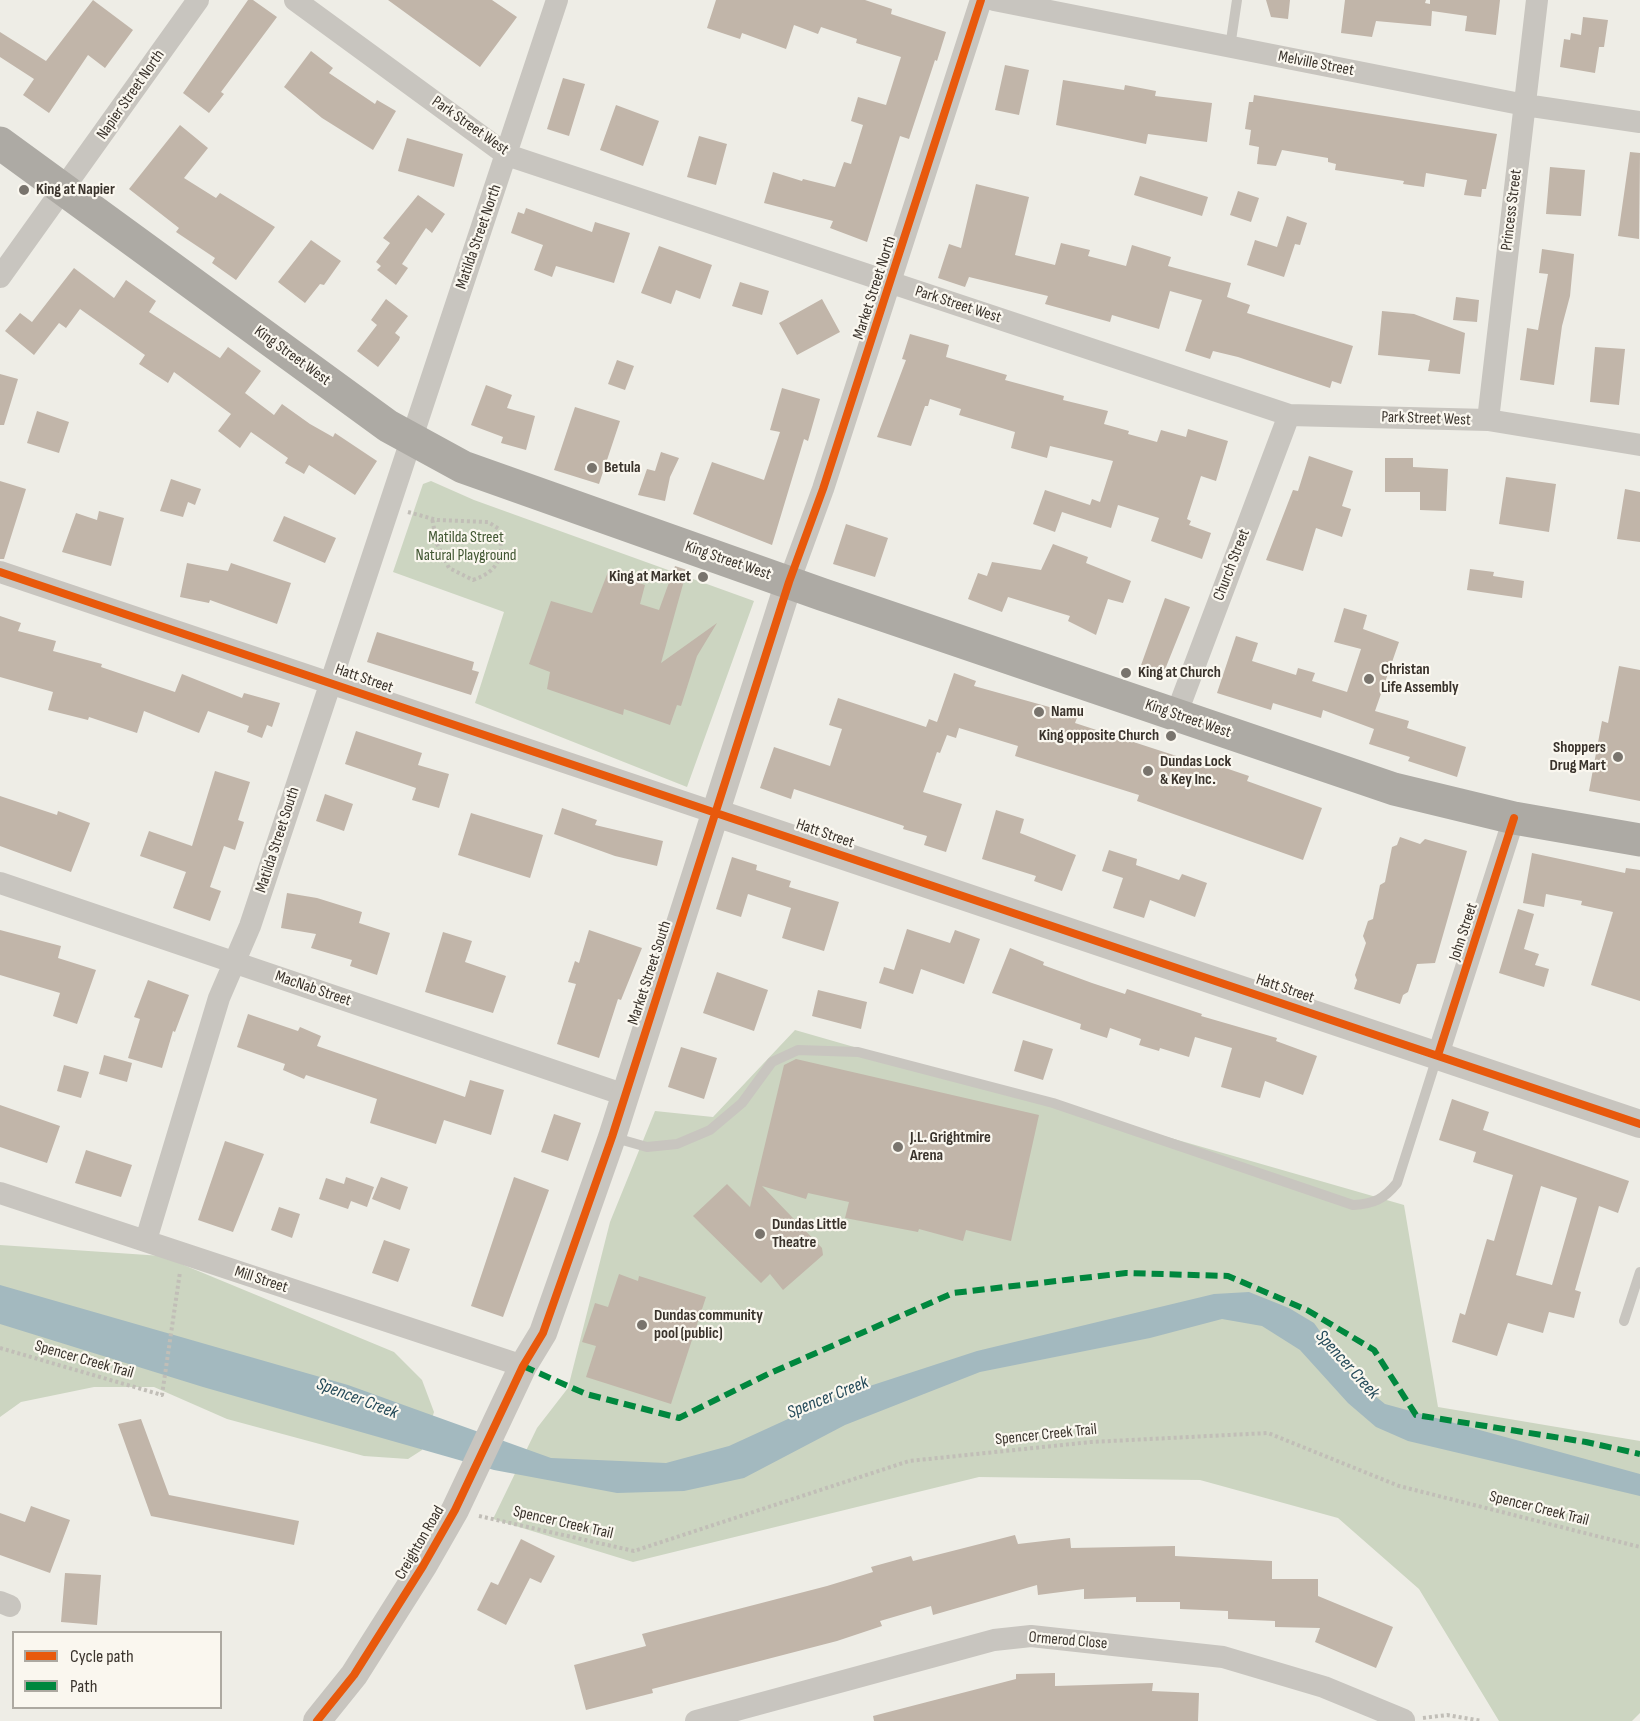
<!DOCTYPE html>
<style>
body{margin:0}
#map{position:relative;width:1640px;height:1721px;overflow:hidden;background:#eeede6;font-family:"Sofia Sans Condensed",sans-serif}
canvas{display:block}
.legend{position:absolute;left:12px;top:1631px;width:210px;height:78px;box-sizing:border-box;background:#faf7ef;border:2px solid #ada9a1;margin:0;padding:8px 10px;list-style:none;font-size:18px;color:#3a332c}
.legend li{display:flex;align-items:center;gap:12px;height:30px}
.legend b{width:30px;border:2px solid #ada9a1}
</style>
<div id="map">
<canvas width="1640" height="1721"></canvas>
<ul class="legend">
<li><b style="height:8px;background:#e8590c"></b>Cycle path</li>
<li><b style="height:8px;background:#00873e"></b>Path</li>
</ul>
</div>
<script>
const ctx = document.querySelector('canvas').getContext('2d');
ctx.lineJoin = 'round';
function paint(path, color) {
  ctx.fillStyle = color;
  ctx.fill(path, 'evenodd');
}
function trace(path, color, width, dash) {
  ctx.strokeStyle = color;
  ctx.lineWidth = width;
  ctx.lineCap = dash ? 'butt' : 'round';
  ctx.setLineDash(dash || []);
  ctx.stroke(path);
}
function write(font, color, halo, rows, align = 'center') {
  ctx.font = font + ' "Sofia Sans Condensed",sans-serif';
  ctx.lineWidth = 4.5;
  ctx.setLineDash([]);
  ctx.textBaseline = 'middle';
  ctx.strokeStyle = halo;
  ctx.fillStyle = color;
  for (const [text, x, y, turn = 0] of rows) {
    ctx.save();
    ctx.translate(x, y);
    ctx.rotate((+turn || 0) * Math.PI / 180);
    ctx.textAlign = isNaN(turn) ? turn : align;
    if (halo) ctx.strokeText(text, 0, 0);
    ctx.fillText(text, 0, 0);
    ctx.restore();
  }
}
paint(new Path2D(`
 M431 481 474 500 754 601 687 787 475 703 504 612 393 572 423 484Z
 M795 1030 1404 1205 1438 1407 1640 1441V1713L1632 1721H1499L1419 1589 1338 1518 1200 1480 979 1477 633 1562 493 1519 537 1428 568 1388 610 1222 655 1111 713 1117Z
 M0 1245 162 1256 394 1352 422 1380 434 1412 422 1450 408 1459 364 1456 227 1419 154 1387H94L21 1402 0 1417Z`), '#ccd5c1');
paint(new Path2D(`
 M0 1285 348 1385 551 1458 666 1463 729 1446 836 1397 977 1351 1214 1294 1249 1292 1289 1308 1314 1323 1354 1379 1385 1404 1640 1474V1496L1408 1441 1376 1427 1348 1403 1300 1350 1262 1326 1222 1319 1150 1338 980 1372 845 1425 744 1478 684 1491 617 1493 494 1470 203 1387 0 1324Z`), '#a3b9bf');
paint(new Path2D(`
 M93 0 133 30 105 68 88 55 49 113 23 95 34 79 0 57V32L46 61Z
 M248 0H253L277 17 221 92 224 94 209 113 183 93Z
 M388 0H492L517 17 480 67Z
 M716 0H865L892 9 891 14 946 32 937 61 935 60 909 139 900 136 867 242 830 228 833 221 764 203 773 172 802 181 803 179 835 187 844 162 851 164 863 125 851 121 858 97 886 105 901 57 856 43 857 39 821 27 818 34 794 25 786 49 742 33 740 39 707 28Z
 M1266 0H1290L1288 19 1271 17Z
 M1345 0H1426L1425 3 1430 4V0H1500L1496 35 1465 31 1467 16 1432 11 1431 26 1376 21 1372 37 1341 33Z
 M1583 17 1608 20 1604 47H1599L1595 73 1560 67 1564 39 1570 40 1571 33 1581 35Z
 M311 51 333 68 329 73 375 104 377 100 396 111 373 150 322 118 284 87Z
 M1005 65 1029 70 1019 115 995 110Z
 M563 78 585 84 569 136 547 129Z
 M1063 80 1124 90 1125 85 1156 91 1155 96 1212 103 1207 142 1148 134 1146 144 1056 125Z
 M1254 95 1497 134 1486 189H1482L1481 197 1464 195 1467 180 1426 173 1424 187 1403 184 1404 181 1335 170 1336 164 1328 162V158L1282 150 1276 166 1257 164 1259 147 1249 145 1251 130 1245 129 1249 102H1253Z
 M616 105 659 121 643 166 600 150Z
 M180 125 208 148 184 178 216 198 220 193 275 227 236 280 212 263 215 258 176 232 179 228 129 189Z
 M699 136 727 144 716 185 687 177Z
 M407 138 463 154 454 187 398 171Z
 M1630 152 1640 153 1639 239 1618 236Z
 M1550 167 1585 170 1581 216 1546 214Z
 M1140 176 1208 197 1202 216 1134 195Z
 M976 184 1029 197 1015 255 1055 265 1061 243 1090 250 1088 256 1126 266 1132 245 1171 257 1168 266 1231 283 1227 297 1250 305 1247 313 1353 346 1341 384 1332 381 1330 388 1238 357 1213 351 1210 359 1185 351 1202 300 1170 291 1159 329 1112 315 1110 322 1045 304 1048 296 969 277 965 287 938 278 949 244 961 248Z
 M1238 191 1259 198 1251 222 1230 215Z
 M418 195 445 214 432 233 426 228 402 264 408 268 396 285 377 270 381 266 376 262 390 243 383 238Z
 M526 208 592 232 595 222 630 233 614 283 556 266 552 277 534 270 543 245 511 233 518 212 524 214Z
 M1287 216 1307 223 1300 245 1295 244 1284 277 1247 265 1255 240 1277 247Z
 M311 240 341 261 324 285 320 284 305 303 278 282Z
 M659 246 712 265 700 299 676 290 671 304 641 293Z
 M1542 249 1574 254 1570 296 1562 326 1554 385 1520 380 1527 328 1538 330 1548 274 1539 273Z
 M74 268 114 298 126 280 156 301 149 312 220 358 228 347 261 371 245 393 274 415 282 404 310 424 333 437 335 433 377 461 355 495 309 465 304 474 285 463 288 458 251 432 240 448 218 431 231 414 174 372 168 383 139 364 145 355 80 309 66 328 59 323 34 355 5 331 20 313 32 322Z
 M740 282 769 291 762 315 732 306Z
 M1456 297 1479 300 1477 322 1453 320Z
 M386 299 408 316 395 333 400 337 399 340 378 367 357 351 377 325 371 320Z
 M822 299 840 332 797 355 779 323Z
 M1382 311 1414 314 1465 333 1460 374 1428 371 1430 360 1378 355Z
 M910 334 949 345 946 357 1007 375 1005 380 1064 396 1063 400 1108 411 1104 424 1129 431 1128 434 1157 442 1161 430 1186 437 1188 429 1228 441 1216 481 1201 476 1187 519 1191 521 1189 525 1211 533 1202 559 1151 541 1159 518 1118 505 1111 528 1062 512 1055 532 1033 524 1045 490 1090 505 1092 499 1100 502 1113 461 1050 446 1047 458 1011 448 1015 432 959 415 961 409 930 399 928 406H925L911 446 877 437 906 360 902 359Z
 M1595 347 1625 349 1619 405 1590 402Z
 M617 360 634 366 625 390 608 384Z
 M0 374 18 379 4 425H0Z
 M486 385 512 395 507 408 535 416 526 450 501 443 503 437 471 425Z
 M782 388 820 399 808 441 804 439 772 545 693 514 712 462 764 480 780 432 770 430Z
 M575 407 620 421 599 484 554 470Z
 M37 411 69 422 59 453 27 443Z
 M661 452 679 458 670 477 665 501 638 495 647 469 655 471Z
 M1309 456 1353 471 1342 506 1351 509 1342 537 1316 528 1303 571 1266 560 1293 490 1298 491Z
 M1385 458H1413V467L1448 469 1446 511 1420 510V492H1385Z
 M1506 477 1556 484 1549 532 1499 524Z
 M171 479 201 489 195 505 188 502 183 517 160 511Z
 M0 481 26 489 4 559H0Z
 M1625 489 1640 492V542L1617 539Z
 M99 511 124 518 111 566 62 552 76 513 97 520Z
 M284 516 336 538 325 563 273 541Z
 M846 524 888 538 875 577 833 564Z
 M1053 544 1088 557 1086 563 1131 581 1123 603 1108 599 1096 635 1068 621 1070 616 1008 597 1002 612 968 599 978 573 987 576 992 562 1041 570Z
 M187 563 228 571 231 563 291 583 277 624 210 600 209 603 180 597Z
 M675 566 687 570 661 663 717 623 697 656 681 706 677 705 670 725 624 709 623 715 547 689 550 672 529 664 551 601 592 613 608 572 645 585 640 604 659 610Z
 M1470 569 1494 572 1493 576 1524 581 1522 598 1467 590Z
 M1165 598 1190 607 1162 677 1140 668Z
 M1344 608 1367 615 1363 629 1399 642 1375 711 1409 721 1407 728 1466 747 1457 777 1408 761 1410 757 1369 744 1374 729 1323 710 1321 718 1273 703 1271 710 1217 693 1236 636 1258 643 1252 661 1296 675 1298 668 1315 673 1312 681 1347 692 1361 649 1334 642Z
 M0 616 21 623 18 631 56 641 53 651 102 664 101 667 175 692 182 674 242 698 244 693 280 703 272 727 267 725 262 738 247 732 249 726 208 711 199 733 144 711 137 733 89 717 88 720 48 710 53 692 0 677Z
 M377 632 474 662 472 670 479 672 471 695 367 662Z
 M1619 666 1640 670V801L1589 791 1602 721 1608 723Z
 M954 673 976 681 974 686 1078 715 1075 723 1195 762 1196 758 1249 776 1247 781 1322 808 1303 860 1137 801 1139 795 1015 756 1018 746 959 728 956 738 947 735 940 753 937 752 923 792 962 804 946 852 924 845 927 836 903 829 904 826 794 789 791 799 760 788 774 747 830 766 842 729 829 725 838 698 926 727 929 719 937 722Z
 M356 731 422 753 418 765 449 774 439 808 412 800 416 788 345 764Z
 M215 771 250 782 238 820 244 822 235 850 224 846 210 887 221 891 210 921 173 908 186 872 140 856 149 831 192 846Z
 M325 794 353 804 344 831 316 821Z
 M0 796 57 815 58 811 90 823 71 872 0 846Z
 M562 808 597 820 595 825 663 841 657 866 615 856 554 834Z
 M996 810 1024 819 1020 833 1076 855 1062 891 1034 881 1036 876 982 859Z
 M471 813 543 835 530 878 458 855Z
 M1400 837 1420 844 1425 839 1467 851 1435 963 1417 964 1408 992 1403 995 1400 1004 1354 989 1357 980 1355 975 1366 943 1363 936 1368 921 1373 919 1380 885 1385 882 1392 847 1397 845Z
 M1109 850 1137 859 1136 865 1179 880 1182 874 1207 883 1195 917 1150 900 1144 918 1113 908 1123 878 1102 871Z
 M1532 853 1625 873 1626 868 1640 870V1001L1591 985 1613 912 1581 905 1582 901 1546 894 1544 907 1523 903Z
 M732 857 757 865 756 870 791 881 789 887 839 902 824 951 782 938 791 908 748 894 741 917 716 909Z
 M287 893 317 898 362 912 359 923 390 933 377 975 350 966 352 960 311 948 316 934 281 928Z
 M1518 909 1534 914 1524 949 1539 954 1535 965 1549 969 1544 987 1499 973Z
 M907 929 950 943 955 930 980 939 964 984 921 969 913 994 879 983 884 967 894 970Z
 M0 930 61 946 58 958 96 970 77 1024 53 1016 60 993 0 975Z
 M589 930 642 948 621 1000 618 999 599 1058 557 1044 576 984 568 982 575 961 579 963Z
 M443 932 472 941 465 962 506 976 493 1013 425 992Z
 M1010 948 1044 962 1043 965 1092 983 1125 994 1127 989 1202 1014 1201 1016 1277 1038 1276 1041 1317 1056 1303 1095 1265 1081 1260 1098 1221 1087 1232 1048 1195 1037 1189 1057 1160 1048 1159 1051 1139 1045 1141 1039 1110 1028 1107 1038 1080 1029 1081 1024 992 993Z
 M717 972 768 990 754 1031 703 1013Z
 M148 980 189 995 175 1032 173 1031 162 1068 128 1058 140 1019 134 1017Z
 M818 990 867 1002 861 1029 812 1016Z
 M248 1014 298 1031 300 1027 321 1036 317 1046 465 1097 470 1080 504 1090 491 1135 444 1120 436 1144 370 1123 377 1099 306 1075 304 1079 283 1070 285 1064 237 1047Z
 M1023 1040 1053 1049 1043 1080 1014 1071Z
 M681 1047 717 1058 704 1099 668 1087Z
 M104 1055 132 1063 127 1082 99 1074Z
 M796 1059 1039 1115 1011 1241 966 1230 963 1241 919 1229 918 1232 845 1218 849 1202 808 1193 806 1199 762 1186 822 1248 823 1255 783 1290 770 1274 761 1283 693 1216 727 1184 750 1207 784 1065Z
 M64 1065 89 1072 81 1098 57 1091Z
 M1452 1099 1489 1112 1483 1130 1629 1181 1618 1213 1599 1206 1575 1290 1581 1292 1574 1318 1549 1312 1543 1333 1508 1323 1497 1356 1452 1342 1460 1313 1465 1315 1487 1239 1494 1241 1513 1175 1473 1162 1476 1152 1439 1140ZM1541 1186 1577 1198 1552 1285 1516 1275Z
 M0 1105 60 1126 47 1163 0 1147Z
 M554 1114 581 1123 568 1161 541 1152Z
 M225 1141 264 1154 233 1232 198 1220Z
 M86 1150 132 1165 121 1197 75 1183Z
 M346 1177 374 1187 367 1207 351 1201 348 1209 319 1199 326 1178 344 1184Z
 M381 1177 408 1187 400 1210 372 1199Z
 M514 1177 549 1190 503 1317 471 1306Z
 M279 1207 300 1214 292 1238 271 1230Z
 M384 1240 410 1249 398 1282 372 1273Z
 M619 1274 638 1281 639 1276 706 1297 671 1404 586 1377 596 1346 582 1342 595 1303 608 1307Z
 M141 1419 169 1495 299 1521 294 1545 151 1516 118 1424Z
 M31 1506 70 1520 50 1573 0 1555V1513L25 1522Z
 M1015 1535 1018 1544 1070 1538 1071 1548 1175 1546V1556L1272 1561V1579H1318V1596L1393 1627 1376 1668 1315 1642 1320 1628 1275 1627V1621L1228 1619V1611L1180 1609V1602H1136V1597L1084 1599V1589L1038 1595 1037 1585 933 1615 931 1606 880 1621 882 1626 837 1641 652 1689 653 1693 586 1710 574 1665 646 1646 642 1634 827 1586 873 1572 871 1567 911 1556 913 1561Z
 M521 1539 555 1556 541 1583 530 1578 506 1625 477 1610 491 1582 498 1585Z
 M65 1573 101 1575 97 1625 61 1622Z
 M1055 1673V1686L1153 1683 1152 1691 1199 1693 1198 1721H874L873 1716 1016 1679V1674Z`), '#c1b5a9');
trace(new Path2D(`
 M408 512 437 520 488 522 499 529C504 555 500 571 473 580L449 568 437 544 432 518
 M0 1348 162 1395 180 1272
 M479 1516 634 1551 909 1461 1091 1442 1268 1433 1399 1486 1640 1547
 M1423 1718 1447 1715 1482 1721`), '#c1beb7', 4, [3, 3]);
trace(new Path2D(`
 M1230 47 1237 0
 M612 1137 647 1147 677 1144 710 1130 742 1103 772 1062 798 1050 858 1052 1053 1103 1353 1205C1374 1204 1384 1199 1397 1183L1437 1057
 M1624 1321 1640 1272`), '#c8c5bf', 10);
trace(new Path2D(`
 M295 0 507 155 1289 415 1488 420 1640 445
 M994 0 1525 105 1640 122
 M0 277 198 0
 M1488 420 1537 0
 M0 572 716 813
 M789 582 823 489 981 0
 M1176 715 1289 415
 M0 883 625 1095
 M1438 1055 1514 818
 M0 1193 523 1366
 M146 1240 219 998 250 926 557 0
 M0 1602 10 1606
 M696 1721 994 1640 1031 1636 1223 1657 1324 1687 1404 1720`), '#c8c5bf', 22);
trace(new Path2D(`
 M716 813 1640 1124
 M317 1721 354 1675 423 1566 455 1510 523 1366 543 1333 612 1137 789 582`), '#c8c5bf', 28);
trace(new Path2D(`
 M0 143 388 426 463 467 821 594 1394 789 1514 818 1640 840`), '#adaaa4', 33);
trace(new Path2D(`
 M523 1366 586 1394 679 1418 768 1374 953 1293 1126 1273 1228 1276 1307 1310 1374 1350 1416 1415 1586 1442 1640 1454`), '#00873e', 6, [12, 6]);
trace(new Path2D(`
 M0 572 1640 1124
 M1438 1055 1514 818
 M317 1721 354 1675 423 1566 455 1510 523 1366 543 1333 612 1137 789 582 823 489 981 0`), '#e8590c', 8);
for (const [x, y, r, color] of [
 [24,190,6,"#79746d"],
 [592,468,6,"#79746d"],
 [703,577,6,"#79746d"],
 [1126,673,6,"#79746d"],
 [1369,679,6,"#79746d"],
 [1039,712,6,"#79746d"],
 [1171,736,6,"#79746d"],
 [1618,757,6,"#79746d"],
 [1148,771,6,"#79746d"],
 [898,1147,6,"#79746d"],
 [760,1234,6,"#79746d"],
 [642,1325,6,"#79746d"]
]) {
  const dot = new Path2D();
  dot.arc(x, y, r, 0, 2 * Math.PI);
  ctx.fillStyle = color;
  ctx.fill(dot);
  trace(dot, '#faf7ef', 2);
}
write('16px', '#3a332c', '#faf7ef', [
 ["Melville Street",1316,64,11],
 ["Napier Street North",131,95,-55],
 ["Park Street West",470,126,35],
 ["Princess Street",1512,210,-83],
 ["Matilda Street North",479,237,-71],
 ["Market Street North",875,288,-72],
 ["Park Street West",958,305,18],
 ["King Street West",292,356,36],
 ["Park Street West",1426,419,2],
 ["King Street West",728,561,19],
 ["Church Street",1232,565,-69],
 ["Hatt Street",364,679,19],
 ["King Street West",1188,719,19],
 ["Hatt Street",825,834,19],
 ["Matilda Street South",278,840,-72],
 ["John Street",1464,932,-72],
 ["Market Street South",650,973,-72],
 ["MacNab Street",313,989,19],
 ["Hatt Street",1285,989,19],
 ["Mill Street",261,1280,18],
 ["Spencer Creek Trail",84,1360,16],
 ["Spencer Creek Trail",1046,1435,-6],
 ["Spencer Creek Trail",1539,1509,14],
 ["Spencer Creek Trail",563,1523,13],
 ["Creighton Road",420,1543,-60],
 ["Ormerod Close",1068,1641,5]
]);
write('bold 16px', '#3a332c', '#faf7ef', [
 ["King at Napier",36,190],
 ["Betula",604,468],
 ["King at Market",691,577,"right"],
 ["Christan",1381,670],
 ["Life Assembly",1381,688],
 ["King at Church",1138,673],
 ["Namu",1051,712],
 ["King opposite Church",1159,736,"right"],
 ["Shoppers",1606,748,"right"],
 ["Drug Mart",1606,766,"right"],
 ["Dundas Lock",1160,762],
 ["& Key Inc.",1160,780],
 ["J.L. Grightmire",910,1138],
 ["Arena",910,1156],
 ["Dundas Little",772,1225],
 ["Theatre",772,1243],
 ["Dundas community",654,1316],
 ["pool (public)",654,1334]
], 'left');
write('16px', '#415632', '#faf7ef', [
 ["Matilda Street",466,538],
 ["Natural Playground",466,556]
]);
write('italic 18px', '#244a59', '#faf7ef', [
 ["Spencer Creek",1347,1365,48],
 ["Spencer Creek",828,1398,-22],
 ["Spencer Creek",357,1399,21]
]);
</script>
